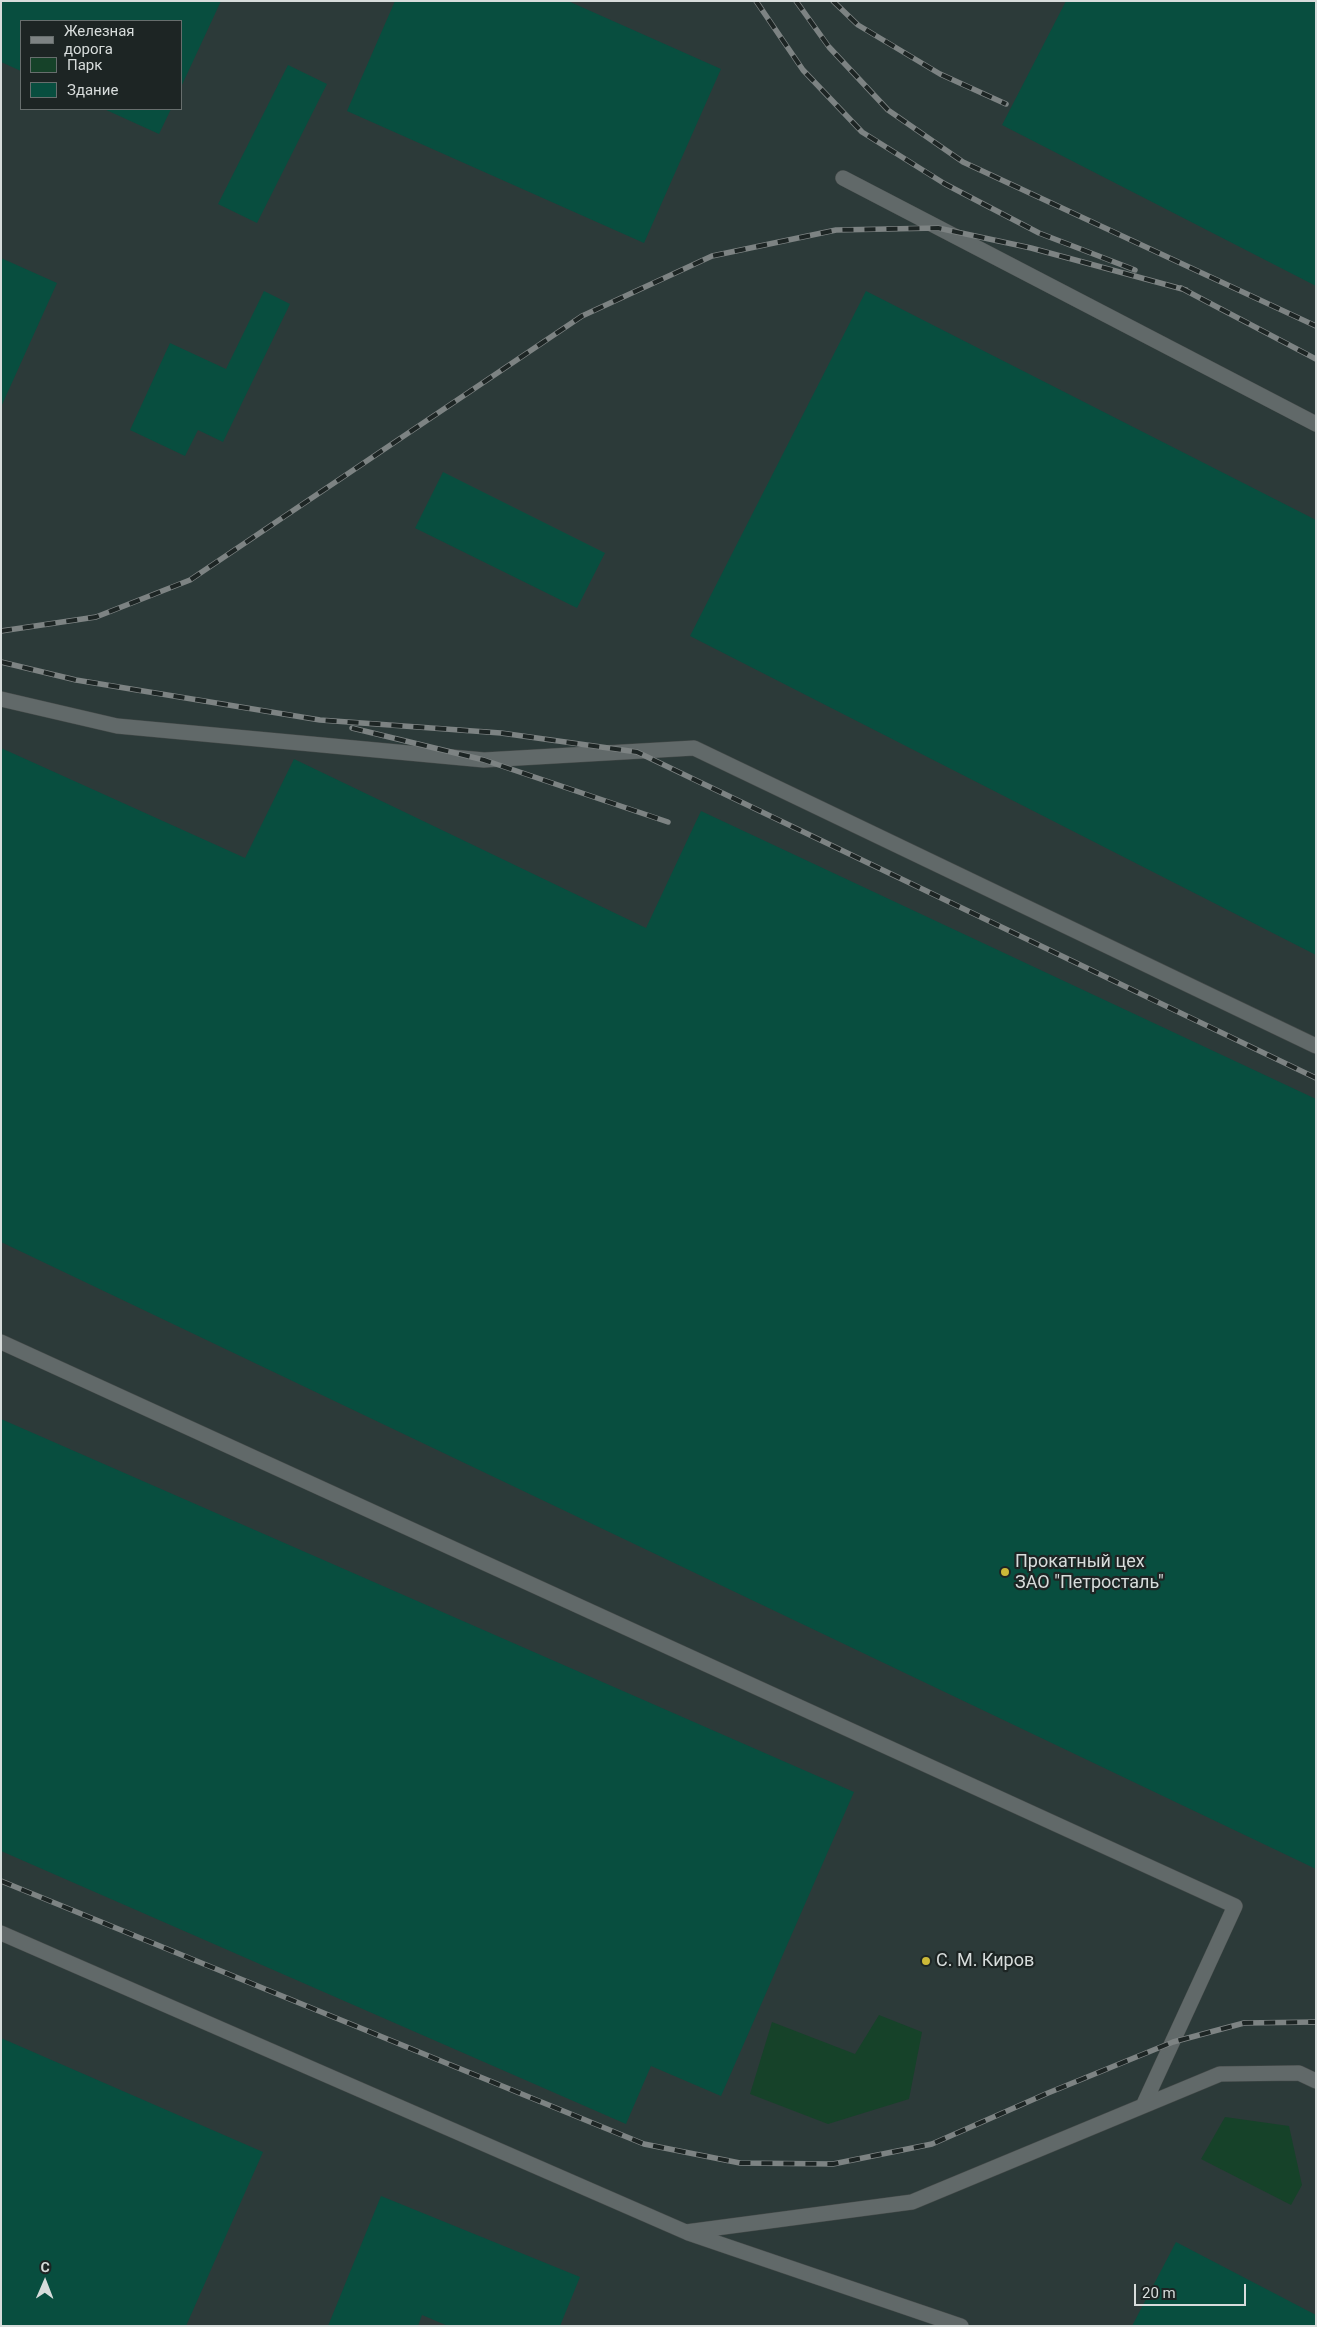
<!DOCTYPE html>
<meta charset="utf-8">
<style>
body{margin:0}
#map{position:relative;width:1317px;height:2327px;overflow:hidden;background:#272e2e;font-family:Roboto,sans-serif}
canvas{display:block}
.frame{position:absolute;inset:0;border:2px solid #d7dcdb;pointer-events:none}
.legend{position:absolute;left:20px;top:20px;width:162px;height:90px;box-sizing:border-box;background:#1d2524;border:1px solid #676e6d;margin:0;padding:6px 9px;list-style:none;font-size:15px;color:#d7dcdb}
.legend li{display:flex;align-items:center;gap:10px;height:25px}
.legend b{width:25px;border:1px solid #676e6d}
.north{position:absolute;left:20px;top:2257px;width:50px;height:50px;-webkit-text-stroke:4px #1d2524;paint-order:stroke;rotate:1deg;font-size:14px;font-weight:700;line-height:20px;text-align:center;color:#d7dcdb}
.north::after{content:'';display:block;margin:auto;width:18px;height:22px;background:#d7dcdb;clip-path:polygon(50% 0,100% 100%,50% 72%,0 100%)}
.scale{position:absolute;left:1134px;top:2284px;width:112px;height:22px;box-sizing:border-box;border:2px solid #d7dcdb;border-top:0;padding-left:6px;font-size:15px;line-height:18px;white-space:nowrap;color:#d7dcdb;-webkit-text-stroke:4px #1d2524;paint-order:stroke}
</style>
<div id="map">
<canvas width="1317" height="2327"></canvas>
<div class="frame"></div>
<ul class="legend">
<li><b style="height:6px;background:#7d8383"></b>Железная дорога</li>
<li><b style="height:14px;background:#164229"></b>Парк</li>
<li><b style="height:14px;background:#084e3f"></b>Здание</li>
</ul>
<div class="north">С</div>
<div class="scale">20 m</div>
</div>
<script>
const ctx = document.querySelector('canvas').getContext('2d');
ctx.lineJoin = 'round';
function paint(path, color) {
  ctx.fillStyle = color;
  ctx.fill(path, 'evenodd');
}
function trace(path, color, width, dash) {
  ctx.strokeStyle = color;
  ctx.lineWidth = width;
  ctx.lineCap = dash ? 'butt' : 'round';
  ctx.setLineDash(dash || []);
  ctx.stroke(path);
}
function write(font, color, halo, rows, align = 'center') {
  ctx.font = font + ' Roboto,sans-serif';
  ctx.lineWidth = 4.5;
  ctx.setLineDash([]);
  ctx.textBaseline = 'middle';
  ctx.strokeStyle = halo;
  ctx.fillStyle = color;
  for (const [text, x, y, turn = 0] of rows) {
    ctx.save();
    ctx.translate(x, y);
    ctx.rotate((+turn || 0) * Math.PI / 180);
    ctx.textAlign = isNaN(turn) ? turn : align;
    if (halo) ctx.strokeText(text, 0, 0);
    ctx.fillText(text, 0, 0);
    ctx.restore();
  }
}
paint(new Path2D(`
 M1 1H1316V2326H1ZM21 21H181V109H21Z`), '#2c3a39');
paint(new Path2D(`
 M879 2015 922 2032 909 2099 828 2124 750 2094 772 2022 855 2054Z
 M1225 2117 1289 2126 1302 2185 1291 2205 1201 2159Z`), '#164229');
paint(new Path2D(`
 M1 1H221L181 87V21H21V71L1 62Z
 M395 1H568L721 69 644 243 347 111Z
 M1066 1H1316V286L1002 125Z
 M288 65 327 84 257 223 218 204Z
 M104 109H171L159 134Z
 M1 258 57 283 1 407Z
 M264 291 290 304 223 442 198 430 185 456 130 430 170 343 226 369Z
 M866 291 1316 520V955L690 636Z
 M443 472 605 553 577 608 415 528Z
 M1 748 245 858 294 759 646 928 701 811 1316 1099V1869L1 1242Z
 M1 1419 854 1792 721 2096 651 2066 626 2124 1 1851Z
 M1 2038 263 2152 186 2326H1Z
 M381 2196 580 2277 560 2326H448L422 2315 418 2326H328Z
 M1176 2242 1316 2315V2326H1132Z`), '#084e3f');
const lane = new Path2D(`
 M843 178 1316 424
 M1 699 117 726 484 760 694 748 1316 1046
 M1 1342 1235 1906 1143 2106
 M1 1933 686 2232 912 2202 1220 2074 1299 2073 1316 2081
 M688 2233 961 2326`);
trace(lane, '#444a49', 16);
trace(lane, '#616969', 15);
const rail = new Path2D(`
 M756 1 803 70 862 132 945 184 1039 233 1135 270
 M796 1 829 47 888 110 963 162 1316 326
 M833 1 858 25 940 74 1006 104
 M1181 288 1316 359
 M1 631 96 617 190 580 582 316 712 256 836 230 938 228 1031 248 1186 290
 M1 662 76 680 320 720 501 733 637 752 1316 1078
 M352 728 484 760 668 822
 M1 1881 644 2144 740 2163 833 2164 932 2144 1048 2093 1173 2042 1244 2023 1316 2022`);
trace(rail, '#7d8383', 5.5);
trace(rail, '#1d2524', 4, [11]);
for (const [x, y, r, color] of [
 [1005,1572,5,"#ccb938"],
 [926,1961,5,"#ccb938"]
]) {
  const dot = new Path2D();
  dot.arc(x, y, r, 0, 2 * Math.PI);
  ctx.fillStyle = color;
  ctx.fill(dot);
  trace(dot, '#1d2524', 2);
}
write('18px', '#d7dcdb', '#1d2524', [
 ["Прокатный цех",1015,1562],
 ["ЗАО \"Петросталь\"",1015,1583],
 ["С. М. Киров",936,1961]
], 'left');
</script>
